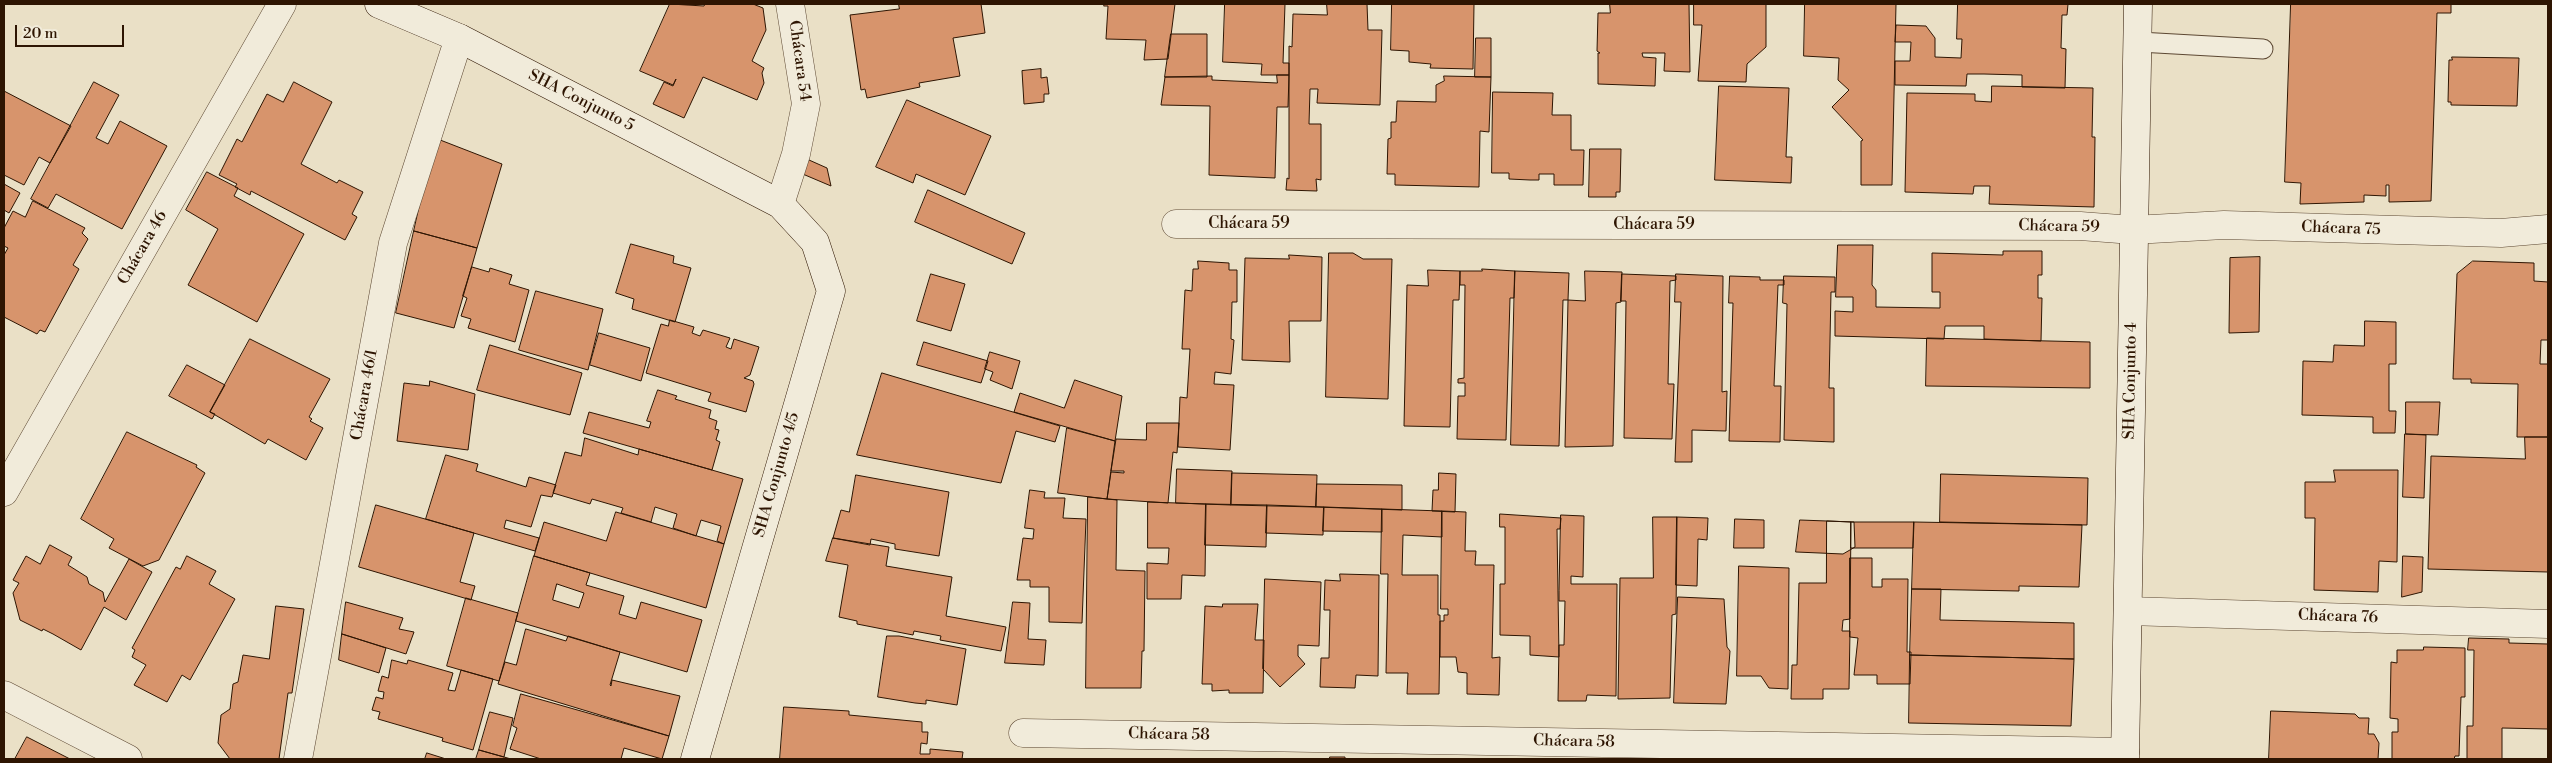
<!DOCTYPE html>
<meta charset="utf-8">
<style>
body{margin:0}
#map{position:relative;width:2552px;height:763px;overflow:hidden;background:#eae0c6;font-family:"Libre Bodoni",serif}
canvas{display:block}
.frame{position:absolute;inset:0;border:5px solid #2e1502;pointer-events:none}
.scale{position:absolute;left:15px;top:25px;width:109px;height:22px;box-sizing:border-box;border:2px solid #2e1502;border-top:0;padding-left:6px;font-size:15px;line-height:18px;white-space:nowrap;color:#2e1502;-webkit-text-stroke:4px #f1ebda;paint-order:stroke}
</style>
<div id="map">
<canvas width="2552" height="763"></canvas>
<div class="frame"></div>
<div class="scale">20 m</div>
</div>
<script>
const ctx = document.querySelector('canvas').getContext('2d');
ctx.lineJoin = 'round';
function paint(path, color) {
  ctx.fillStyle = color;
  ctx.fill(path, 'evenodd');
}
function trace(path, color, width, dash) {
  ctx.strokeStyle = color;
  ctx.lineWidth = width;
  ctx.lineCap = dash ? 'butt' : 'round';
  ctx.setLineDash(dash || []);
  ctx.stroke(path);
}
function write(font, color, halo, rows, align = 'center') {
  ctx.font = font + ' "Libre Bodoni",serif';
  ctx.lineWidth = 5;
  ctx.setLineDash([]);
  ctx.textBaseline = 'middle';
  ctx.strokeStyle = halo;
  ctx.fillStyle = color;
  for (const [text, x, y, turn = 0] of rows) {
    ctx.save();
    ctx.translate(x, y);
    ctx.rotate((+turn || 0) * Math.PI / 180);
    ctx.textAlign = isNaN(turn) ? turn : align;
    if (halo) ctx.strokeText(text, 0, 0);
    ctx.fillText(text, 0, 0);
    ctx.restore();
  }
}
const building = new Path2D(`
 M670 4 704 6 705 4H753L763 8 766 30 752 61 764 68 762 73 764 83 757 100 703 77 684 118 653 104 664 82 673 86 676 79 673 85 640 71Z
 M899 4H981L985 33 953 38 960 76 919 83 920 87 867 98 865 89 861 90 850 15 899 9Z
 M1105 4H1175L1168 59 1144 60 1146 40 1106 39 1108 6H1104Z
 M1225 4H1285L1283 63H1289V75H1261L1262 64 1223 62Z
 M1327 4H1367L1368 30H1382L1380 105 1317 103 1318 89H1310L1309 124H1321V180L1316 179 1317 191 1286 190 1287 178 1289 179V46L1292 47 1293 14 1327 15Z
 M1392 4H1474L1473 69 1430 68 1431 64 1409 62V51L1391 50Z
 M1610 4H1689L1690 72 1664 71 1665 53H1642L1643 57 1656 58 1655 86 1598 84V53H1600L1597 51 1598 13H1610Z
 M1694 4H1766V47L1747 64 1746 82 1698 81 1702 25H1694Z
 M1805 4H1896L1892 185H1861V141L1863 140 1832 107 1849 90 1838 80 1839 58 1804 56Z
 M1958 4H2068L2067 15H2062L2061 48 2066 49 2065 88 2022 87V75L1984 74H1967L1966 86 1895 85V61H1910L1911 42H1895L1896 25 1926 26 1935 38V57L1961 58 1962 39H1957Z
 M2291 4H2451V13H2437L2431 201 2389 202V185H2386V196L2364 195V202L2300 204 2301 183 2285 182Z
 M1171 34H1207V77H1165Z
 M1476 38H1491V77H1475Z
 M2452 57 2519 58 2517 106 2451 105V102H2448L2449 60H2452Z
 M1041 69V78L1047 77 1049 94H1044V102L1024 104 1022 71Z
 M1277 75H1289L1288 107H1277L1275 178 1209 175 1210 106 1161 105 1165 77 1212 76V80L1277 83Z
 M1444 76 1491 77 1489 132 1480 131 1479 187 1395 185V174H1387L1388 139 1391 138V122H1396L1397 101 1436 102V85L1444 81Z
 M94 82 119 95 96 138 108 144 120 121 167 146 122 229 56 194 48 208 31 199Z
 M294 82 332 102 301 164 337 183 339 180 363 192 352 214 357 217 345 240 251 191 250 195 235 187 237 184 219 175 237 139 242 142 267 94 283 102Z
 M1719 86 1789 88 1786 157H1792L1791 183 1715 180Z
 M1992 86 2093 88 2092 137H2095L2094 207 1989 204 1990 186H1974L1973 194 1905 192 1907 93 1975 94V101L1991 102Z
 M4 91 71 126 50 163 39 157 24 185 4 175Z
 M1493 92 1553 93 1552 115H1571V150H1584L1583 185H1554V174H1539V180H1530L1509 179V173H1492Z
 M907 100 991 136 965 195 916 174 913 183 876 167Z
 M435 138 502 164 477 248 414 231Z
 M1590 149H1621L1620 192H1616V197H1589Z
 M800 156 827 168 831 186 798 172Z
 M207 172 238 188 234 196 304 234 257 322 188 285 218 229 186 210Z
 M4 184 20 193 9 213 4 210Z
 M928 190 1025 233 1012 264 915 222Z
 M33 201 85 228 82 233 88 239 73 265 79 269 45 332 40 330 37 334 4 317V255L8 248 4 246V228L13 211 25 217Z
 M414 231 477 248 454 328 396 313Z
 M631 244 674 256 673 263 691 268 675 322 632 309 634 299 616 293Z
 M1838 245H1873L1872 285 1876 290V307L1940 308V292H1932V253L2003 255V251H2042V275H2038V298H2042L2041 341 1984 339V326H1945L1944 339 1835 336V311L1853 312V297H1836Z
 M1329 253H1353L1363 259H1392L1388 399 1326 397Z
 M1289 255 1322 257 1321 321H1289L1290 362 1242 360 1245 258 1289 259Z
 M2260 257 2259 332 2229 333 2230 258Z
 M1198 261 1229 263V270H1237V302H1232L1231 339 1234 340 1231 374 1215 372 1214 384 1234 385 1230 450 1178 447 1180 397 1187 398 1190 349H1182L1185 290 1192 291 1193 269H1198Z
 M2473 261 2534 263V281L2548 282V340H2541L2540 364H2548V437H2517L2518 384 2471 383V379H2453L2457 274Z
 M472 267 489 272 490 268 512 275 509 284 529 290 515 342 468 328 471 319 461 316 467 298 463 296Z
 M1482 269 1515 271 1514 298H1510L1506 440 1457 439 1458 396H1465V383H1458V379L1464 378 1465 285H1460V271H1482Z
 M1428 270 1460 271 1459 300H1453L1450 427 1404 426 1407 285 1428 286Z
 M1515 271 1569 273 1568 300H1563L1559 446 1511 445Z
 M1585 271 1622 272 1621 302 1616 303 1613 446 1565 447 1568 300 1585 301Z
 M931 274 965 284 951 331 917 321Z
 M1622 274 1676 276V280L1670 281 1668 384H1674L1672 439 1624 438 1626 301H1621Z
 M1676 274 1723 276 1722 392 1727 391 1726 431 1692 430V462H1675L1681 302H1675Z
 M1730 276 1760 277V280H1784V285H1778L1774 386H1781L1780 442 1729 441 1733 303H1729Z
 M1784 276 1835 277V292H1831L1829 388H1834V442L1784 440 1787 304 1783 303Z
 M536 291 603 309 588 370 519 350Z
 M670 320 694 327 692 333 700 336 703 330 730 338 726 347 731 349 734 339 759 347 750 375 744 378 753 381 754 384 746 412 708 401 711 393 646 373 661 324 668 326Z
 M2365 321 2396 322V364H2389V411H2396L2395 433H2373V417L2302 415 2303 361 2333 362 2334 345 2364 346Z
 M599 333 650 348 641 381 590 365Z
 M1927 338 2090 342V388L1926 386Z
 M250 339 330 379 309 417 312 419 310 421 323 428 306 460 268 439 265 444 210 412Z
 M924 342 988 361 981 383 917 365Z
 M490 345 582 373 570 415 477 390Z
 M990 352 1020 361 1012 389 990 380 993 372 985 369Z
 M187 365 225 385 210 412 215 414 212 419 169 396Z
 M882 373 1060 426 1055 442 1016 431 1001 483 857 455Z
 M1075 380 1122 396 1115 441 1014 412 1020 393 1064 408Z
 M430 381 475 394 468 450 397 441 404 383 429 386Z
 M658 390 677 396 675 399 711 410 709 418 717 421 715 429 719 430 716 440 720 442 712 470 583 433 589 412 649 428 651 422 647 421Z
 M2406 402H2440L2438 435 2406 434Z
 M1147 423H1179L1177 453 1173 452 1168 503 1107 499 1111 472 1124 473V471H1111L1116 439 1146 440Z
 M1067 428 1115 441 1107 499 1058 493Z
 M127 432 197 465 196 467 205 473 159 560 143 566 109 548 114 539 81 519Z
 M2405 434 2426 435 2424 498 2403 497Z
 M2525 437H2548V572L2428 569 2431 456 2525 459Z
 M585 438 638 455 639 449 743 479 724 544 717 541 721 526 701 520 696 536 673 528 677 514 655 507 651 522 621 513 623 508 592 499 590 504 553 493 565 452 581 456Z
 M446 455 478 464 476 471 526 487 529 477 556 485 552 497 541 495 531 527 506 520 504 528 539 538 535 551 426 519Z
 M1177 469 1232 471 1231 505 1176 503Z
 M2334 470H2398L2397 562 2379 561 2378 592 2314 590 2315 518H2305V482H2335Z
 M1232 473 1317 475 1316 507 1231 505Z
 M1439 473 1456 474 1455 512 1432 511 1433 490H1438Z
 M1941 474 2088 478 2087 525 1940 522Z
 M856 475 949 492 939 556 895 549V544L871 539 870 545 833 538 841 510 849 512Z
 M1317 484 1402 485V510L1316 507Z
 M1030 490 1045 492 1044 498H1065L1063 518 1086 519 1082 623 1049 622V587H1030V580H1017L1023 538 1033 539 1034 529 1025 528Z
 M1088 497 1117 500 1116 570 1145 571 1144 651H1142L1141 688H1086Z
 M1148 502 1206 504 1205 576 1182 575 1181 599H1147V563L1168 564 1169 548H1148Z
 M1206 504 1267 505 1266 547 1205 545Z
 M376 505 474 533 460 582 475 586 471 600 359 567Z
 M1267 505 1324 507 1323 535 1266 533Z
 M1324 507 1382 509V532L1323 531Z
 M1382 509 1442 511V537L1403 535 1402 575H1438V615H1440V621L1439 694H1407L1408 673H1386L1388 574H1381Z
 M1442 511 1466 512 1465 551H1476L1475 565H1494L1492 658 1500 657 1499 695 1467 694V673L1458 672 1456 657H1440V621H1444V615H1448V609H1441Z
 M616 512 724 544 706 608 534 556 544 522 606 541Z
 M1500 514 1561 518 1560 529H1557L1559 657 1530 655V636L1500 635V584H1505V527H1500Z
 M1561 515 1584 516 1583 577 1571 576V584H1617L1616 696 1587 695 1586 701H1558L1559 645H1564L1565 601H1559V591Z
 M1653 517H1677L1676 614 1672 615 1670 698 1618 699 1620 578H1653Z
 M1677 517 1708 518 1707 540 1698 539 1697 586 1676 585Z
 M1735 519 1764 520V548H1734Z
 M1800 520 1854 522 1855 547 1843 554 1796 552Z
 M1827 521 1851 522 1850 619 1843 620 1842 631H1850L1849 689H1823V699H1791L1792 665H1797L1799 583H1826Z
 M1851 522H1914L1913 548H1851Z
 M1914 522 2082 525 2079 587 2019 586V591L1912 589Z
 M833 538 889 547 886 566 952 577 946 616 1006 627 1001 651 940 640 941 636 914 631 913 635 857 624V621L839 617 848 565 826 561Z
 M50 545 72 557 68 565 87 577 89 584 103 592 105 602 129 559 152 572 126 620 104 607 81 650 53 634 43 629 42 631 20 620 13 593 19 583 13 580 26 556 40 564Z
 M187 556 216 571 209 584 235 599 190 680 182 675 167 702 134 685 146 665 132 657 135 650 132 648 176 567 180 569Z
 M534 556 590 573 586 585 624 596 619 614 636 619 641 602 702 620 687 672 516 621ZM557 584 584 593 579 608 553 600Z
 M2403 556 2423 557 2422 592 2402 597Z
 M1850 558H1872V587H1882V579H1908L1907 652H1911L1910 684H1877V675H1854L1858 638 1850 637Z
 M1739 566 1789 568 1788 689 1769 688 1761 676H1737Z
 M1340 574 1379 575 1378 676 1356 675 1355 688 1320 687 1321 658H1329L1330 610H1324L1325 580 1340 581Z
 M1265 579 1321 582 1319 646 1298 645V656L1305 664 1280 687 1263 669Z
 M1912 589H1941L1940 620 2074 623V659L1910 655Z
 M1678 597 1724 599 1727 647 1730 651 1726 704 1674 703Z
 M466 598 518 613 499 681 447 666Z
 M346 602 403 618 399 629 414 632 406 654 342 634Z
 M1013 602 1030 603 1028 639 1046 640 1044 665 1005 663Z
 M1223 604H1258L1255 640H1264L1263 693H1229V690L1212 691V684H1202L1205 606 1222 607Z
 M276 606 304 609 292 693H288L279 759H230L218 743 221 715 230 709 233 684 238 682 243 655 269 659Z
 M526 629 566 641 568 636 620 652 610 685 611 686 612 680 680 696 669 736 498 684 505 662 516 665Z
 M342 634 386 648 379 673 339 660Z
 M887 636H899L966 649 957 705 926 700V704L915 703 878 697Z
 M2469 638 2509 639V643L2548 644V729L2502 728V759H2467V726H2473L2474 650H2468Z
 M2424 647 2465 648V697H2461L2459 756H2455L2454 759H2392V732H2398V719L2390 718 2391 662 2397 663V650H2423Z
 M1910 655 2074 659 2071 726 1909 723Z
 M392 660 407 664 408 660 453 673 448 690 455 691 461 670 493 679 473 750 442 741 443 738 378 719 380 712 372 710 376 697 383 699 384 692 378 691 382 676 388 678Z
 M521 694 669 736 662 759 624 748 621 759H541L510 749 517 728 513 726Z
 M784 707 849 711V715L922 722V732H928L927 744 921 743 920 754H930V749L963 752 962 759H780Z
 M2271 711 2355 714 2359 718H2369L2368 734H2374L2379 743 2378 759H2269Z
 M490 712 513 718 504 757 479 750Z
 M27 737 70 759H15Z
 M479 750 504 757 511 759H476Z
 M427 753 446 759H425Z
 M1330 757H1345V759H1330Z`);
paint(building, '#d7946c');
trace(building, '#2e1502', 1);
const lane = new Path2D(`
 M2139 42 2263 49`);
const street = new Path2D(`
 M780 204 796 154 806 104 790 4
 M1176 224 2080 226 2133 230 2224 225 2501 233 2548 229
 M4 492 282 4
 M2128 611 2548 624
 M4 695 128 759
 M1023 733 2125 752
 M298 759 393 243 459 38`);
const secondary = new Path2D(`
 M379 4 459 38 780 204 815 242 831 291 695 759
 M2125 759 2138 4`);
trace(lane, '#5d4833', 21);
trace(street, '#5d4833', 29);
trace(secondary, '#2e1502', 29);
trace(lane, '#f1ebda', 19);
trace(street, '#f1ebda', 28);
trace(secondary, '#f1ebda', 28);
write('16px', '#2e1502', '#f1ebda', [
 ["Chácara 54",799,61,82],
 ["SHA Conjunto 5",581,101,27],
 ["Chácara 59",1249,224],
 ["Chácara 59",1654,225],
 ["Chácara 59",2059,227,1],
 ["Chácara 75",2341,229,2],
 ["Chácara 46",143,248,-60],
 ["SHA Conjunto 4",2131,381,-89],
 ["Chácara 46/1",365,395,-80],
 ["SHA Conjunto 4/5",777,475,-74],
 ["Chácara 76",2338,617,2],
 ["Chácara 58",1169,735,1],
 ["Chácara 58",1574,742,1]
]);
</script>
